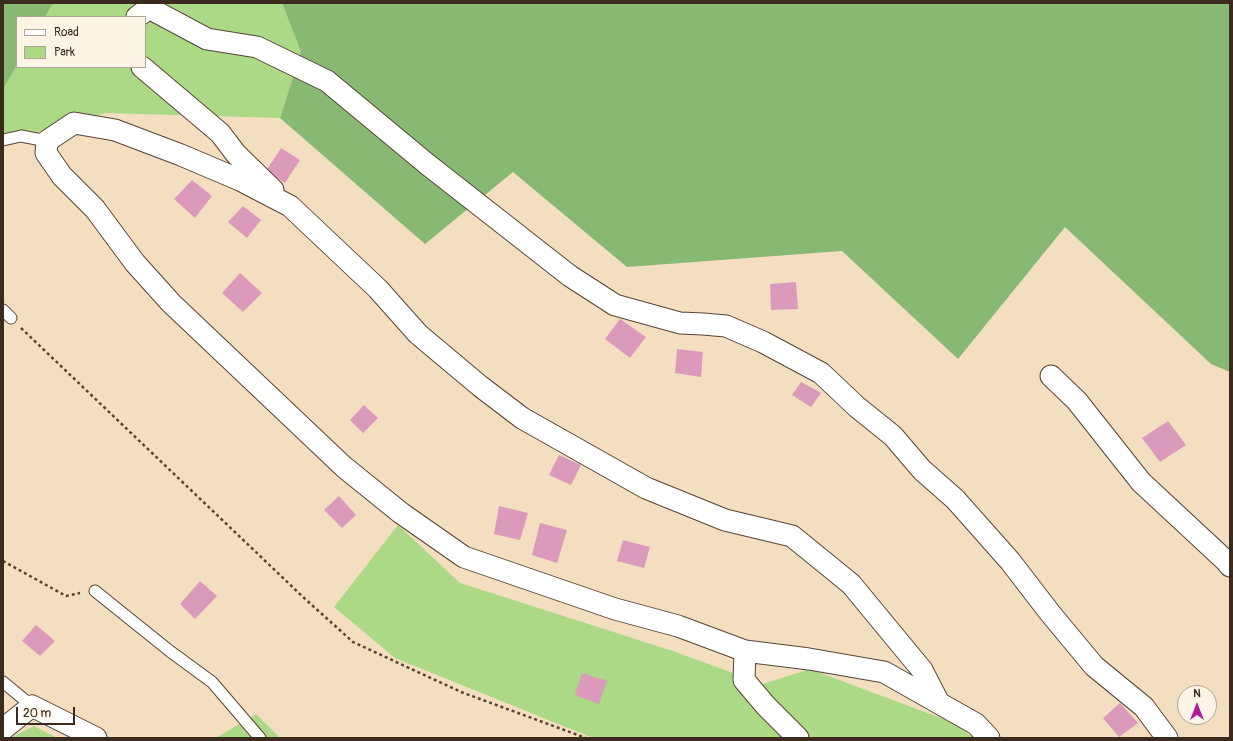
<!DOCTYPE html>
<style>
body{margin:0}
#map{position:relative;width:1233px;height:741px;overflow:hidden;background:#f3dec0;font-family:Pangolin,sans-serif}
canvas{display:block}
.frame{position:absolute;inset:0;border:4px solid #3b2a1e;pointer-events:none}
.legend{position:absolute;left:16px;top:16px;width:130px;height:52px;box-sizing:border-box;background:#fcf5e5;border:1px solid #afa495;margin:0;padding:5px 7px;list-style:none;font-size:12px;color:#3b2a1e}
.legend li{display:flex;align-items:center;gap:8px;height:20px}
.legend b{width:20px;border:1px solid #afa495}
.north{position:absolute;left:1177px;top:685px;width:40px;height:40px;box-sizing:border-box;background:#fcf5e5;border:1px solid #afa495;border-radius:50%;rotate:0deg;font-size:11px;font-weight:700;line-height:16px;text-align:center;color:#3b2a1e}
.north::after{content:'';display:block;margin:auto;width:14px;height:18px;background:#b5179e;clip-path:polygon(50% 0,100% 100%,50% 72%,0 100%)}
.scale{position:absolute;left:16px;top:707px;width:59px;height:18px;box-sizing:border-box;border:2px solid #3b2a1e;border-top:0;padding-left:5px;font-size:12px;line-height:14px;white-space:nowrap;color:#3b2a1e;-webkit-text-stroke:3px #fcf5e5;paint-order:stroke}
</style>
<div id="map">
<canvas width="1233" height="741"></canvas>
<div class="frame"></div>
<ul class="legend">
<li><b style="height:5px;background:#fff"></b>Road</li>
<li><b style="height:11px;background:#abd986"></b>Park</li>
</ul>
<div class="north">N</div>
<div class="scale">20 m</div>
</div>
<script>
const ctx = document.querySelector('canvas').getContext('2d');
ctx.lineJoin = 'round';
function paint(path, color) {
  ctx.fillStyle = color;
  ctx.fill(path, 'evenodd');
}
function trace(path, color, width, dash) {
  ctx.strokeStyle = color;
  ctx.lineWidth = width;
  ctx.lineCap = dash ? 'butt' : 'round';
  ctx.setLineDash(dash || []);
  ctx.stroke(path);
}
paint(new Path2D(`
 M53 3H282L301 52 280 118 106 113 3 141V89L17 65V67H145V17H45Z
 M398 525 460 583 673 651 763 684 810 669 957 724 973 738H593L395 658 334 607Z
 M256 714 280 738H216Z
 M34 726 57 738H10Z`), '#abd986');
paint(new Path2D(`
 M3 3H53L45 17H17V65L3 89Z
 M282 3H1230V372L1211 364 1065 227 958 359 842 251 627 267 513 172 425 244 280 118 301 52Z`), '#88b973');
paint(new Path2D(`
 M281 148 300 160 285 183 266 171Z
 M192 180 212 196 195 218 174 199Z
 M243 206 261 220 247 238 228 222Z
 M240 273 262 293 243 312 222 293Z
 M796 282 798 309 771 310 770 284Z
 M620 319 646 337 630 358 605 339Z
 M677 349 703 352 701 377 675 373Z
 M801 382 821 393 811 407 792 395Z
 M364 405 378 418 363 433 350 420Z
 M1168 421 1186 445 1160 462 1142 438Z
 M559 455 581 465 571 485 549 475Z
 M339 496 356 515 342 528 324 510Z
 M499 506 528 513 520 540 494 534Z
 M540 523 567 530 557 563 532 555Z
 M623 540 650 547 644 568 617 561Z
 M200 581 217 596 195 619 180 604Z
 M36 625 55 641 40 656 22 641Z
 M582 673 607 681 599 704 575 695Z
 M1120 703 1138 723 1119 737 1103 718Z`), '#db9abb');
const lane = new Path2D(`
 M3 140 21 136 47 141
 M3 310 11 318
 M95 591 171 652 212 682 260 738
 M3 682 32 706`);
const street = new Path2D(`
 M137 17 149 8 207 39 257 47 327 81 427 164 570 276 615 305 680 323 703 324 726 326 763 342 821 373 857 407 893 436 922 470 955 499 1010 561 1050 613 1094 666 1144 707 1167 738
 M142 67 220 133 236 154 273 190
 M1051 376 1077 401 1141 482 1226 561 1230 566
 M745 651 744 680 766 706 798 738
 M939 703 922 670 851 584 792 536 725 520 646 488 522 418 480 386 418 334 378 289 290 206 240 180 181 155 115 130 74 123 47 141 46 153 62 176 95 209 135 263 171 303 344 467 401 513 464 557 615 609 678 626 745 651 809 659 884 672 976 724 989 738
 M3 729 32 706 96 738`);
trace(lane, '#574536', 13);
trace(street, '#574536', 23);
trace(new Path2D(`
 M21 328 303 597 353 642 461 692 586 738
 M3 561 66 596 80 593`), '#574536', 2.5, [3, 3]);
trace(lane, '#fff', 11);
trace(street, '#fff', 21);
</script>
